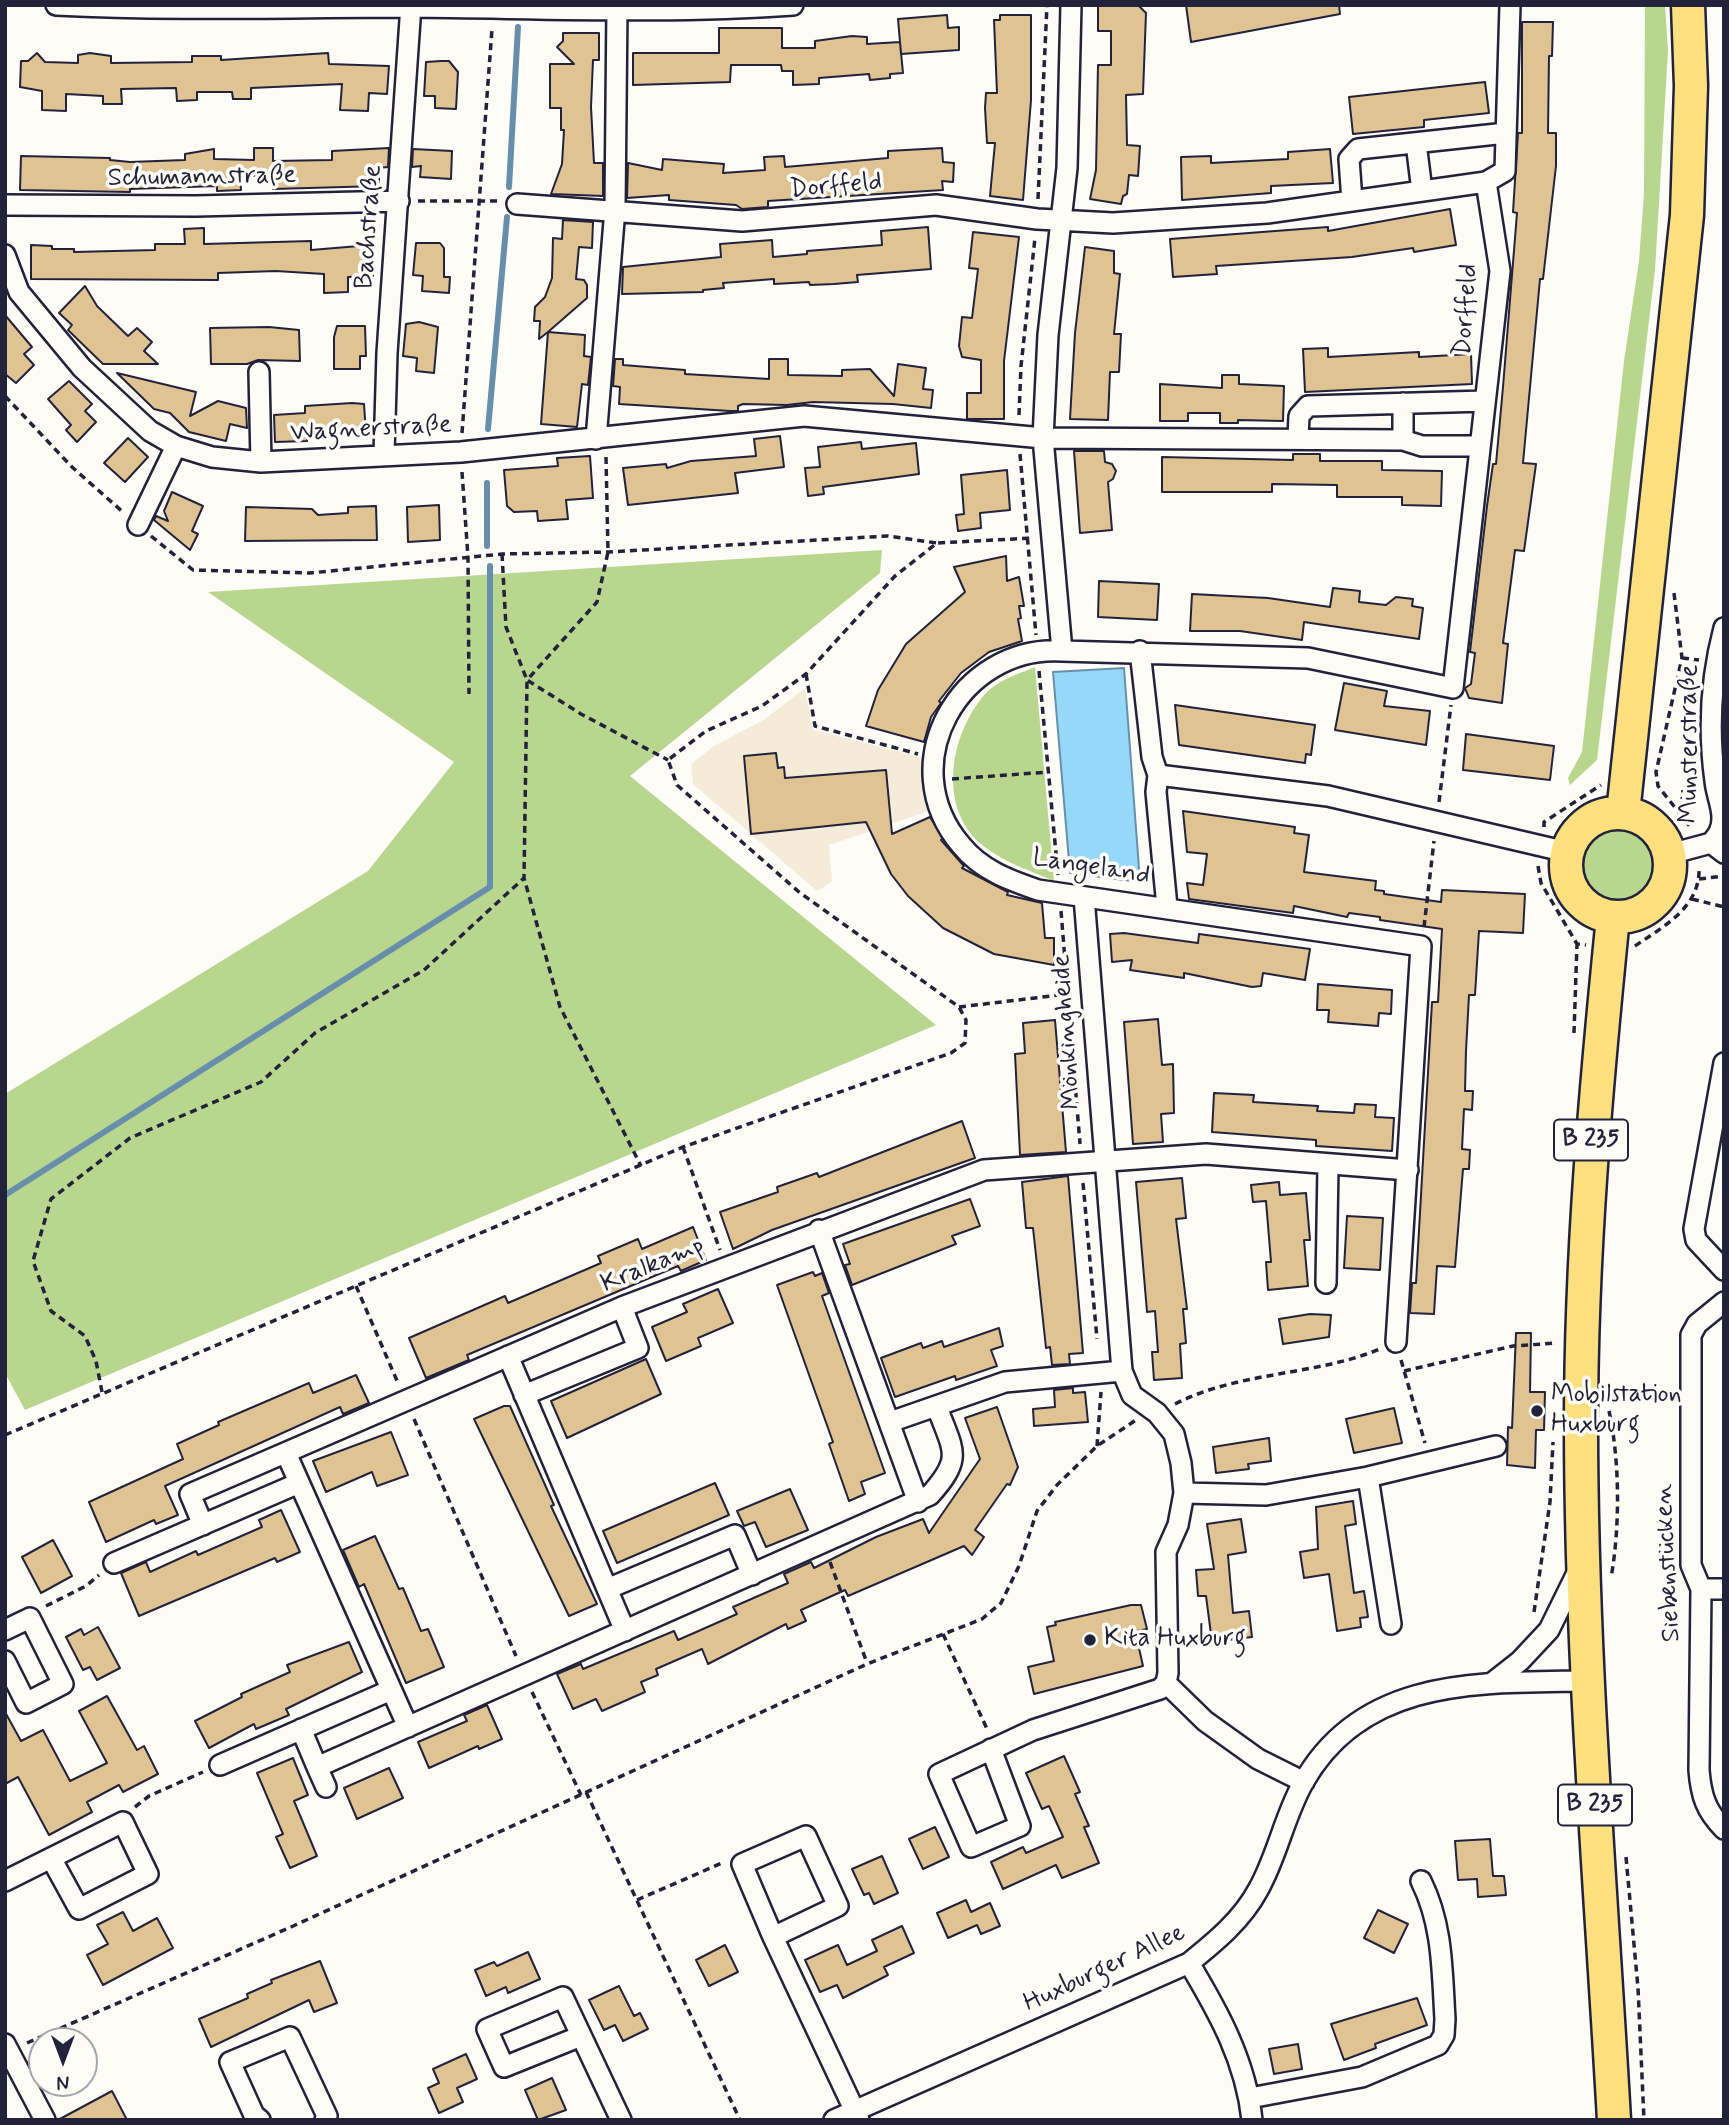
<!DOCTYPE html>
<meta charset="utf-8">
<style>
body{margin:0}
#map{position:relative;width:1729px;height:2125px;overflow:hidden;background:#fdfcf7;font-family:Mynerve,sans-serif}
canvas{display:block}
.frame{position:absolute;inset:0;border:7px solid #22223b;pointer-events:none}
.north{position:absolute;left:28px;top:2027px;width:70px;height:70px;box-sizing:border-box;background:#fdfcf7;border:2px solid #a5a5ac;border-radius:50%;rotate:180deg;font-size:19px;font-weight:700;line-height:28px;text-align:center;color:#22223b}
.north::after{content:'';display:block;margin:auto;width:24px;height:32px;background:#22223b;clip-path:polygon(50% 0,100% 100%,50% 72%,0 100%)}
</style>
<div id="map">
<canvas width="1729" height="2125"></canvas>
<div class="frame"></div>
<div class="north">N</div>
</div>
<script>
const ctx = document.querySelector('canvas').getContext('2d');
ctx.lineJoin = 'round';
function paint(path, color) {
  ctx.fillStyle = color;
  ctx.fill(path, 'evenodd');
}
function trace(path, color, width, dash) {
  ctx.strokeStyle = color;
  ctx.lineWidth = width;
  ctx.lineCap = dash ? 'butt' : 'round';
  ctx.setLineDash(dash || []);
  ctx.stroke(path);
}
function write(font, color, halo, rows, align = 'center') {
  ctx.font = font + ' Mynerve,sans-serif';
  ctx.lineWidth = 7;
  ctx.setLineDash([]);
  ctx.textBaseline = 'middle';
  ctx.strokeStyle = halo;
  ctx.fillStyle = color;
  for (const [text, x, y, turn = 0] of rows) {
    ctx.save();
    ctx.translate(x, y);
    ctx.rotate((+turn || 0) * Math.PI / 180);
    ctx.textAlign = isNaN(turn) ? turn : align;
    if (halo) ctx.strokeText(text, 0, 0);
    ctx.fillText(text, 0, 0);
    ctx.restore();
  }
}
paint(new Path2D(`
 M805 688 813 730 924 758 925 783 932 810 829 845 832 882 817 891 693 784 691 764 714 746 765 719Z`), '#f4ebd9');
paint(new Path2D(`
 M1645 5H1665L1668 51 1655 270 1597 760 1570 785 1568 778 1582 752 1624 361 1639 261 1644 193Z
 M882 550 880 573 630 776 936 1025 25 1410 5 1373V1094L368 871 454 762 208 592Z
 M1035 667 1054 881C1031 871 1006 863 986 848 938 813 948 741 981 699 994 681 1016 675 1035 667Z
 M1580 866a39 39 0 1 1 78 0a39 39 0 1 1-78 0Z`), '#b9d68f');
const water = new Path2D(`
 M1124 668 1140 882 1070 873 1053 672Z`);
paint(water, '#95d8f7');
trace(water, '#678fac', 2);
trace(new Path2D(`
 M509 187 518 27
 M488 429 507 217
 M487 483V546
 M5 1195 490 887V566`), '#678fac', 6);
const building = new Path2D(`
 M1098 5H1138L1146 13 1143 94 1126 95 1127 145 1140 146 1138 176 1129 175 1127 194 1123 196 1121 204 1090 199 1096 170 1098 65H1111V31H1098Z
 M1186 5H1339L1340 14 1191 42Z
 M947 15 948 28 959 27V50L901 54 898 19Z
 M1000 15H1031V100L1023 200 990 196 995 143H987L985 108 986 93H997L994 20H1000Z
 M1522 22H1553L1552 56H1549L1548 133H1556V166L1543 279H1540L1523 463 1536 464 1524 551 1515 550 1503 643 1508 644 1502 703 1469 698 1465 688 1471 684 1475 653 1470 652 1487 506 1493 464H1496L1503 387 1517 213 1513 212 1518 133H1522Z
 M719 28H782V48H815V41L852 36 867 37V44L900 42 903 73 890 74V78L870 80 869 74 819 78V84L793 85V71H782L781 65H731L730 82 633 85V53H719Z
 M563 33H599V60H593L591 107 594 163H603V196L551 194 562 164 564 130H561V108H550V64H574L557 47 563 41Z
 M37 53 45 62 78 63V55L90 53 111 56V63L192 62V56H221V60L328 53 329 64 389 66 387 94 369 93 368 111 340 110 342 84 251 88V99H233L232 92H197V100L177 101 176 88 121 89 122 104H103V96L66 94V111L42 110V91L20 87 21 61H28Z
 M441 61H449L458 72 456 109 435 108V96H424L426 62Z
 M1485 82 1489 113 1424 120V127L1353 134 1349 97Z
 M254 148H273V161L332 160V151L389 148 388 167 379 168V186L273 189V175L240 176 241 190 217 191V186L130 189V192L20 190 21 156 110 158V160L130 162 185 160V154L214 149V159L254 160Z
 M942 148 943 162 954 163 953 182 942 181 943 190 768 201V207L742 209 736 205 669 200V195L627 198 628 163 662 170 663 159 724 164 723 173 765 170 764 157 784 156 785 167 888 158V151Z
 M413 149 452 151 451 179 420 177 421 166 412 167Z
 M1330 149 1333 183 1271 186V193L1182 200 1181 157 1211 156V163L1288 159V152Z
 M1450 209 1456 245 1414 252 1413 248 1352 257 1216 266 1217 274 1173 277 1170 239 1328 227V231Z
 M563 220 593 222 592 248 579 247 576 279 584 280 587 285V298L548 332 585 335 584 356 591 357 588 385 582 384 577 427 541 424 548 332 539 339 540 321H534L535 307 545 297 552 278 553 238 562 239Z
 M928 227 931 269 857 275 858 282 834 284 810 285 809 282 774 284V279L723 283 724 288 703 290V292L622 294 623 267 721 257 720 244 772 240 773 257 807 254V251L882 245 881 231Z
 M204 228V244L311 241V250L359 246 372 248 373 276 348 277V292L324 293V274L276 271 218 273V280L31 279V245L52 246V249H74V252L155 250V244H185L184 229Z
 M973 232 1019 237 1004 361V419H967V393H981V360L962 357 959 346 962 317 972 318 978 269 969 268Z
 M416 243H440L444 248V277H450L449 293 422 291 423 276 413 275Z
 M1085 247 1114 251V273L1120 274 1114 334H1121L1119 372H1110L1108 420 1070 419 1075 333Z
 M85 286 97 306 128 336 137 328 152 342 144 351 158 364H103L68 330 72 325 59 313Z
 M5 315 32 347 24 354 34 365 16 383 5 374Z
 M419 322 438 327 434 373 416 371 417 358 403 356 406 324Z
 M337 326H365L366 356H360V369H334V337Z
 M269 327 299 330 300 361 258 360 247 364H211L210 328Z
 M1328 348V357L1419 352V357L1471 354 1472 384 1305 392 1303 349Z
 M615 359H623V365L685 370V374L769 379V359H788V375L842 376V370L870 369 894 396 898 364 926 368 923 389 933 390 931 408 893 404 813 402 787 405 743 404 738 406V411H730L619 404 620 387 613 386Z
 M117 373 196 392 190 416 218 401 246 408 247 428 230 424 226 441 189 432 170 413 154 409Z
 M1222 375H1239V384L1284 386 1283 421 1238 420V423H1220V413H1188V421H1160V384L1222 388Z
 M69 381 92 404 85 411 96 422 77 442 66 430 71 425 48 399Z
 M352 403 364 404 366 434 307 437V441L275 442 274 415 305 413V406Z
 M780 436 784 467 735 473 738 493 628 505 623 468 666 464 667 468 691 461 756 456 754 439Z
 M128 438 148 457 125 482 104 463Z
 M861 442 862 449 916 443 919 474 823 487 824 494 808 496 805 468 820 467 818 447Z
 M1074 451H1104L1105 462 1112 464 1116 471 1113 479 1108 482 1112 530 1080 533Z
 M1293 454H1320V461H1382V470L1442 471 1441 506 1402 505V497H1337V485L1272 484V492H1162V457L1293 460Z
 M590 456 593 498 566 500 568 519 538 521 537 511 514 512 507 506 504 470 558 466 557 458Z
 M1007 470 1010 510 980 513 981 528 958 531 956 515 964 514 961 475Z
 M172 492 203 506 192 531 198 534 190 550 154 520 156 516 168 521 164 511Z
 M439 505 440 540 408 542 407 507Z
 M376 506 377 540 245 541 246 507 312 509 318 515 348 513V507Z
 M1006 556 1007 581 1019 577 1024 606H1019L1021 618 1018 619 1022 641 989 652 961 673 939 701 941 703 931 717 924 742 866 726 878 690 906 644 965 592 954 567Z
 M1099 581 1159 584 1157 620 1098 617Z
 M1333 588 1360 591 1359 602 1386 605 1396 597 1413 599 1412 606 1423 608 1419 639 1304 622 1302 640 1240 631H1190L1192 594 1268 598 1330 607Z
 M1344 683 1387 691 1384 706 1430 711 1426 745 1335 730Z
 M1175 705 1315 725 1311 755 1306 754 1305 763 1179 745Z
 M1466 734 1554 746 1550 780 1463 770Z
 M776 753 778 768 784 767 785 778 886 770 892 834 930 817 943 838 941 840 964 866 962 868 1008 892 1007 895 1042 903 1045 938H1054V965L994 954 943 928 908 896 891 874 866 822 751 834 744 756Z
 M1183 811 1295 827 1294 833 1309 835 1304 872 1376 881 1375 890 1384 891V894L1441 902 1442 890 1525 894 1523 933 1479 931 1475 995H1469L1466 1051 1465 1091H1473L1472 1110 1464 1109 1462 1149 1470 1150 1469 1169H1463L1455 1267 1437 1266 1434 1314 1410 1313 1412 1283H1416L1432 1002H1438L1442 929 1380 920V917L1349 913 1347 917 1294 906 1293 913 1189 899 1187 883 1203 885 1207 854 1187 852Z
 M1124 933 1198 943 1199 934 1310 949 1305 980 1263 973 1261 986 1252 987 1184 973V978L1130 970 1132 960 1112 962 1110 934Z
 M1318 984 1392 990 1391 1014 1379 1013 1378 1026 1328 1022 1329 1010H1317Z
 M1158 1019 1162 1065 1173 1064 1174 1113 1161 1114 1163 1142 1133 1144 1124 1022Z
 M1055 1020 1066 1152 1020 1155 1015 1054 1025 1053 1023 1023Z
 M1214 1093 1254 1095 1253 1102 1318 1106 1317 1111 1354 1113 1355 1104 1376 1105 1375 1117 1394 1118 1392 1151 1316 1146V1140L1212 1132Z
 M962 1121 975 1158 772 1230 733 1249 720 1212 778 1192 777 1187 817 1173 819 1177Z
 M1068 1176 1083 1353 1069 1354 1070 1364 1052 1365 1050 1347 1046 1348 1033 1228H1026L1022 1182Z
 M1182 1178 1186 1218 1176 1219 1187 1309H1183L1186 1343 1180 1344 1182 1378 1154 1380 1152 1352H1158L1155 1311 1147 1312 1136 1182Z
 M1279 1182 1280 1195 1306 1193 1310 1240H1304L1308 1286 1268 1290 1266 1262H1271L1266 1201 1253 1202 1251 1185Z
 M970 1199 980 1226 952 1236 956 1244 852 1285 845 1265 850 1264 843 1244Z
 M1347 1216 1383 1218 1380 1270 1344 1268Z
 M693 1227 706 1260 681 1271 678 1266 467 1355 469 1360 426 1378 409 1338 505 1296 508 1303 601 1263 598 1256 638 1239 642 1249Z
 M813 1272 815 1276 822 1273 829 1293 822 1296 885 1473 861 1482 865 1494 849 1501 829 1444 833 1442 777 1285Z
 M718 1289 733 1323 698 1338 701 1346 666 1361 652 1327 687 1312 683 1304Z
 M1310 1314 1331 1315 1329 1337 1283 1344 1279 1319Z
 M999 1328 1003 1346 991 1350 997 1366 956 1380 955 1376 895 1397 881 1358 921 1343 923 1348 942 1341 944 1347Z
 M1516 1333H1531L1530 1392H1545L1544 1430H1536L1535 1468 1507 1465 1508 1427 1512 1428Z
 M646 1359 661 1394 567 1438 551 1401Z
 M356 1375 369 1403 343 1414 340 1407 165 1486 178 1515 156 1524 154 1520 106 1542 89 1502 183 1459 177 1444 219 1425 218 1422 309 1383 313 1393Z
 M1073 1388V1393L1085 1392 1088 1422 1034 1426 1033 1409 1055 1407 1054 1390Z
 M504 1406H510L554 1505 551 1506 597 1604 569 1616 474 1419Z
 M997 1407 1018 1467 1010 1485 1007 1484 975 1530 984 1537 972 1555 964 1546 848 1596 845 1590 801 1610 806 1621 788 1629 786 1624 708 1664 702 1649 656 1669 658 1675 641 1682 645 1692 602 1711 596 1699 573 1709 557 1674 581 1664 583 1669 674 1631 678 1640 737 1614 733 1607 788 1583 784 1574 811 1562 814 1568 876 1537 923 1519 929 1533 980 1459 965 1418Z
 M1394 1408 1402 1443 1354 1453 1346 1419Z
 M391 1432 408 1475 377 1486 372 1472 326 1492 313 1461Z
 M1269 1438 1271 1461 1248 1464 1249 1469 1216 1473 1213 1447Z
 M715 1483 729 1515 617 1563 603 1531Z
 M790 1489 808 1530 766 1547 755 1522 744 1526 737 1511Z
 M1353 1501 1356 1524 1345 1526 1354 1593 1364 1591 1368 1617 1360 1618 1361 1627 1337 1631 1329 1574 1304 1578 1300 1552 1318 1549 1316 1507Z
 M281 1510 300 1552 277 1562 275 1558 139 1616 121 1573 146 1562 150 1572 196 1551 198 1555 262 1527 259 1520Z
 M1241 1519 1246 1552 1228 1555 1233 1613 1249 1611 1252 1637 1212 1642 1206 1596H1198L1196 1570 1214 1569 1207 1524Z
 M375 1536 399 1589 403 1588 421 1631 428 1629 444 1667 406 1683 364 1584 359 1587 343 1550Z
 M53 1540 72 1576 41 1593 22 1557Z
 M1131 1605H1141L1147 1629 1137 1631 1136 1635 1143 1666 1034 1694 1028 1667 1054 1661 1047 1627 1056 1625 1055 1622Z
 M98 1627 120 1668 97 1680 90 1667 83 1670 66 1637 81 1629 84 1635Z
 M349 1642 362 1672 286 1709 289 1715 256 1729 254 1724 209 1748 195 1721 242 1697 241 1694 290 1672 287 1665Z
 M107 1696 137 1750 144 1746 158 1774 123 1792 119 1785 87 1802 92 1812 49 1835 18 1777 5 1784V1712L21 1741 43 1730 70 1781 107 1763 79 1711Z
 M487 1705 502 1739 479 1749 478 1746 429 1768 418 1742 467 1721 464 1715Z
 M1064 1756 1080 1792 1075 1794 1089 1826 1084 1827 1099 1863 1062 1878 1056 1865 1003 1889 991 1862 1023 1847 1026 1853 1063 1837 1049 1806 1042 1809 1026 1773Z
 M293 1758 308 1795 294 1801 317 1856 290 1868 276 1837 283 1834 257 1773Z
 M389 1768 403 1798 357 1819 344 1788Z
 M935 1827 949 1857 923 1869 909 1839Z
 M1490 1839 1493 1876H1504L1506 1895 1478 1897 1477 1879 1458 1880 1455 1841Z
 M882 1856 898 1893 874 1904 869 1893 864 1895 852 1869Z
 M966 1900 971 1912 990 1903 1000 1926 981 1934 977 1925 948 1938 937 1913Z
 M1378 1910 1408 1924 1394 1953 1364 1938Z
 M123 1912 133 1931 157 1918 173 1948 103 1985 87 1955 108 1944 97 1925Z
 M902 1926 914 1953 884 1967 888 1975 843 1998 837 1985 820 1992 805 1960 838 1945 847 1965 877 1951 872 1940Z
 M725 1945 738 1972 709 1986 696 1960Z
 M528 1952 540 1979 508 1993 506 1987 486 1996 475 1970 494 1962 497 1966Z
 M320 1961 337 2003 314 2012 309 2000 211 2047 199 2019 248 1998 247 1994 272 1983 271 1980Z
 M619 1986 634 2016 640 2013 648 2029 623 2041 615 2025 604 2030 589 2000Z
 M1417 1998 1427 2025 1375 2044 1376 2048 1344 2060 1331 2024Z
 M1298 2044 1302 2069 1274 2074 1269 2049Z
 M466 2054 477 2079 457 2088 463 2102 439 2113 428 2088 439 2083 433 2069Z
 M552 2078 566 2110 538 2120 525 2090Z
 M112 2091 127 2120H58Z`);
paint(building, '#dfc393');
trace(building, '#22223b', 2);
const minor = new Path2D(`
 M56 5C175 11 293 7 411 7 539 8 665 14 793 5
 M1071 5 1067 168 1048 335 1043 438 1062 651 1308 658 1453 688 1500 271 1486 182 1505 171 1510 5
 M1416 143 1422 191
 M1352 201 1349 159 1358 149 1506 133
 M517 204 742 221 936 205 1037 219 1113 223 1267 213 1486 182
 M5 205 196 206 399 201
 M5 255 19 292 82 368 150 431 176 446 212 457 261 462 461 452 804 416 1043 438 1403 440 1422 446H1480
 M259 372 261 462
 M1403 403V440
 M1298 438 1299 416 1308 406 1485 401
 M596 439 615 209 617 5
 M384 454 387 353 411 5
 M138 525 176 446
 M1724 628C1711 677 1708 730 1715 781 1716 793 1722 806 1722 818 1722 829 1718 835 1711 843L1724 853
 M1062 651C960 645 892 764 961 845 981 870 1009 880 1038 890L1421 946 1396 1342
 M1140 651 1152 757 1158 775 1156 792 1167 907
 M1158 775 1328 796 1567 852
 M1670 854 1711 843
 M1724 1063 1694 1229 1696 1240 1724 1270
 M819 1230 918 1502
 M1326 1283 1328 1166
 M1724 1302 1697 1324 1691 1335V1565L1701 1589 1699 1770C1701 1796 1706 1811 1724 1829
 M508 1356 625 1631
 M524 1395 638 1348 622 1307
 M890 1422 1005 1382 1122 1371
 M286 1453 408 1727
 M1368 1477 1391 1624
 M1184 1493 1266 1495 1368 1477 1496 1446
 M203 1525 190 1494 622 1307 984 1170 1206 1154 1408 1170
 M114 1563 299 1483
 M607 1589 735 1535 752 1575
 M1701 1589H1724
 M5 1630 30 1618 63 1684 26 1703 5 1661
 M1166 1683 1205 1721 1258 1759 1304 1782
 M1492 1683 1520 1661 1549 1630 1579 1569
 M301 1729 317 1767
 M991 1749 1020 1826 971 1847 939 1774 1033 1730 1160 1689 1166 1683 1168 1673 1166 1552 1178 1525 1184 1493 1181 1463 1174 1434 1157 1413 1132 1395 1122 1371 1084 897
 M220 1765 391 1690
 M326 1787 317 1767 930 1495C964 1457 953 1451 937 1407
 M5 1881 123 1822 148 1874 79 1909 51 1858
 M773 1937 838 1906 806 1836 742 1864 773 1937 859 2120
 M1189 1963C1219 2013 1246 2062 1252 2120
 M581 2036 504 2067 487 2029 563 1997 621 2120
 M5 2044 45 2120
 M1250 2098 1362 2077 1438 2045 1444 2035 1445 2019C1442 1971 1443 1925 1421 1881
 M260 2120 254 2115 230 2062 290 2037 327 2116 325 2120
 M834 2120 1189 1963C1215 1942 1242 1920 1258 1890 1277 1857 1284 1817 1303 1783 1363 1676 1481 1683 1586 1681`);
const primary = new Path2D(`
 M1623 813 1687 215 1691 86 1688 5
 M1566 865a52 52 0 1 1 104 0a52 52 0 1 1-104 0Z
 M1613 917C1596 1086 1581 1254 1581 1424 1581 1657 1601 1888 1614 2120`);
trace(minor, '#22223b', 24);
trace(primary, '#22223b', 37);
trace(new Path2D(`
 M1038 199 1047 5
 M418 201H498
 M5 396 72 467 124 513
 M1019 415 1021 366 1035 238
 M462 433 492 29
 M1020 454 1036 635
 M606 457 608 552 597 602 527 680 581 714 668 760
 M462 472 468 557 469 694
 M151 536 193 570 310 573 502 554 608 552 888 536 937 543
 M502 554 506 627 527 680 524 878 560 1007 641 1166
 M1674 593 1682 658 1656 772 1658 786 1692 829
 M1682 658 1699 660
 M1039 671 1058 875
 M806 674 815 726 918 754
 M952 779 1048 772
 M1439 802 1451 705
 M1544 827V822L1601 785
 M1538 866 1541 883 1577 944 1586 945
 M1699 879 1724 876
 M1692 899 1724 907
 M1061 911 1080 1144
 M1424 927 1434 841
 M1635 946C1664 926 1701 907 1699 867
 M959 1007 1068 994
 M1574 1033 1577 944
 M683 1147 720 1250
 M1083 1183 1097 1339
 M356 1286 398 1383
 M1401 1360 1425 1443
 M1404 1371 1513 1346 1557 1343
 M102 1392 96 1361 85 1336 51 1311 33 1261 51 1199 130 1138 261 1082 315 1033 424 970 524 878
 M1175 1404C1239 1371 1315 1376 1380 1349
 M1609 1411C1620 1461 1620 1528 1611 1578
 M414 1419 516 1656
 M5 1435 683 1147 951 1053 965 1043 966 1020 959 1007 799 892 677 785 668 760 706 731 762 706 806 674 895 576 937 543 1033 538
 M1097 1446 1101 1392
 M830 1562 867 1663
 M46 1606 86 1586 99 1575
 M1534 1612 1550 1502 1553 1442
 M943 1634 988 1731
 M532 1692 581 1795
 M586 1792 740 2120
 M135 1807 149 1796 203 1772
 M1626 1857 1638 1988 1644 2120
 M637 1900 722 1863
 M27 2043 291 1927 867 1664 982 1619 1001 1603 1019 1566 1037 1511 1057 1485 1097 1446 1136 1420`), '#22223b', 3.5, [7, 5]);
trace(minor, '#fdfcf7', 19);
trace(primary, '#fce080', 32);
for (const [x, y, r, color] of [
 [1537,1411,7,"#22223b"],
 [1090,1640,7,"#22223b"]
]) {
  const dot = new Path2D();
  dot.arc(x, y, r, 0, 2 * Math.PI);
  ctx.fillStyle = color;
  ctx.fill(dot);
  trace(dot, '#fdfcf7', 2.5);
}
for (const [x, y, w] of [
 [1591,1140,74],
 [1595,1805,74]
]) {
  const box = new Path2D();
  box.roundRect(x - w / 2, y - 20.5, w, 41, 5);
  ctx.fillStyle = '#fdfcf7';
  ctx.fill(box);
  trace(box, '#22223b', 2);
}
write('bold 24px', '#22223b', null, [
 ["B 235",1591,1140],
 ["B 235",1595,1805]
]);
write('26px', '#22223b', '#fdfcf7', [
 ["Schumannstraße",202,178,-1],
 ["Dorffeld",836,187,-5],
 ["Bachstraße",370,227,-86],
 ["Dorffeld",1467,310,-86],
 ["Wagnerstraße",371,430,-3],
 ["Münsterstraße",1691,744,-90],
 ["Langeland",1091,868,9],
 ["Mönkingheide",1068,1032,-94],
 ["Kralkamp",653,1266,-22],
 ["Siebenstücken",1669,1563,-93],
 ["Huxburger Allee",1105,1969,-25]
]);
write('26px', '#22223b', '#fdfcf7', [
 ["Mobilstation",1551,1396],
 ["Huxburg",1551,1426],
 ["Kita Huxburg",1104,1640]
], 'left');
</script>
